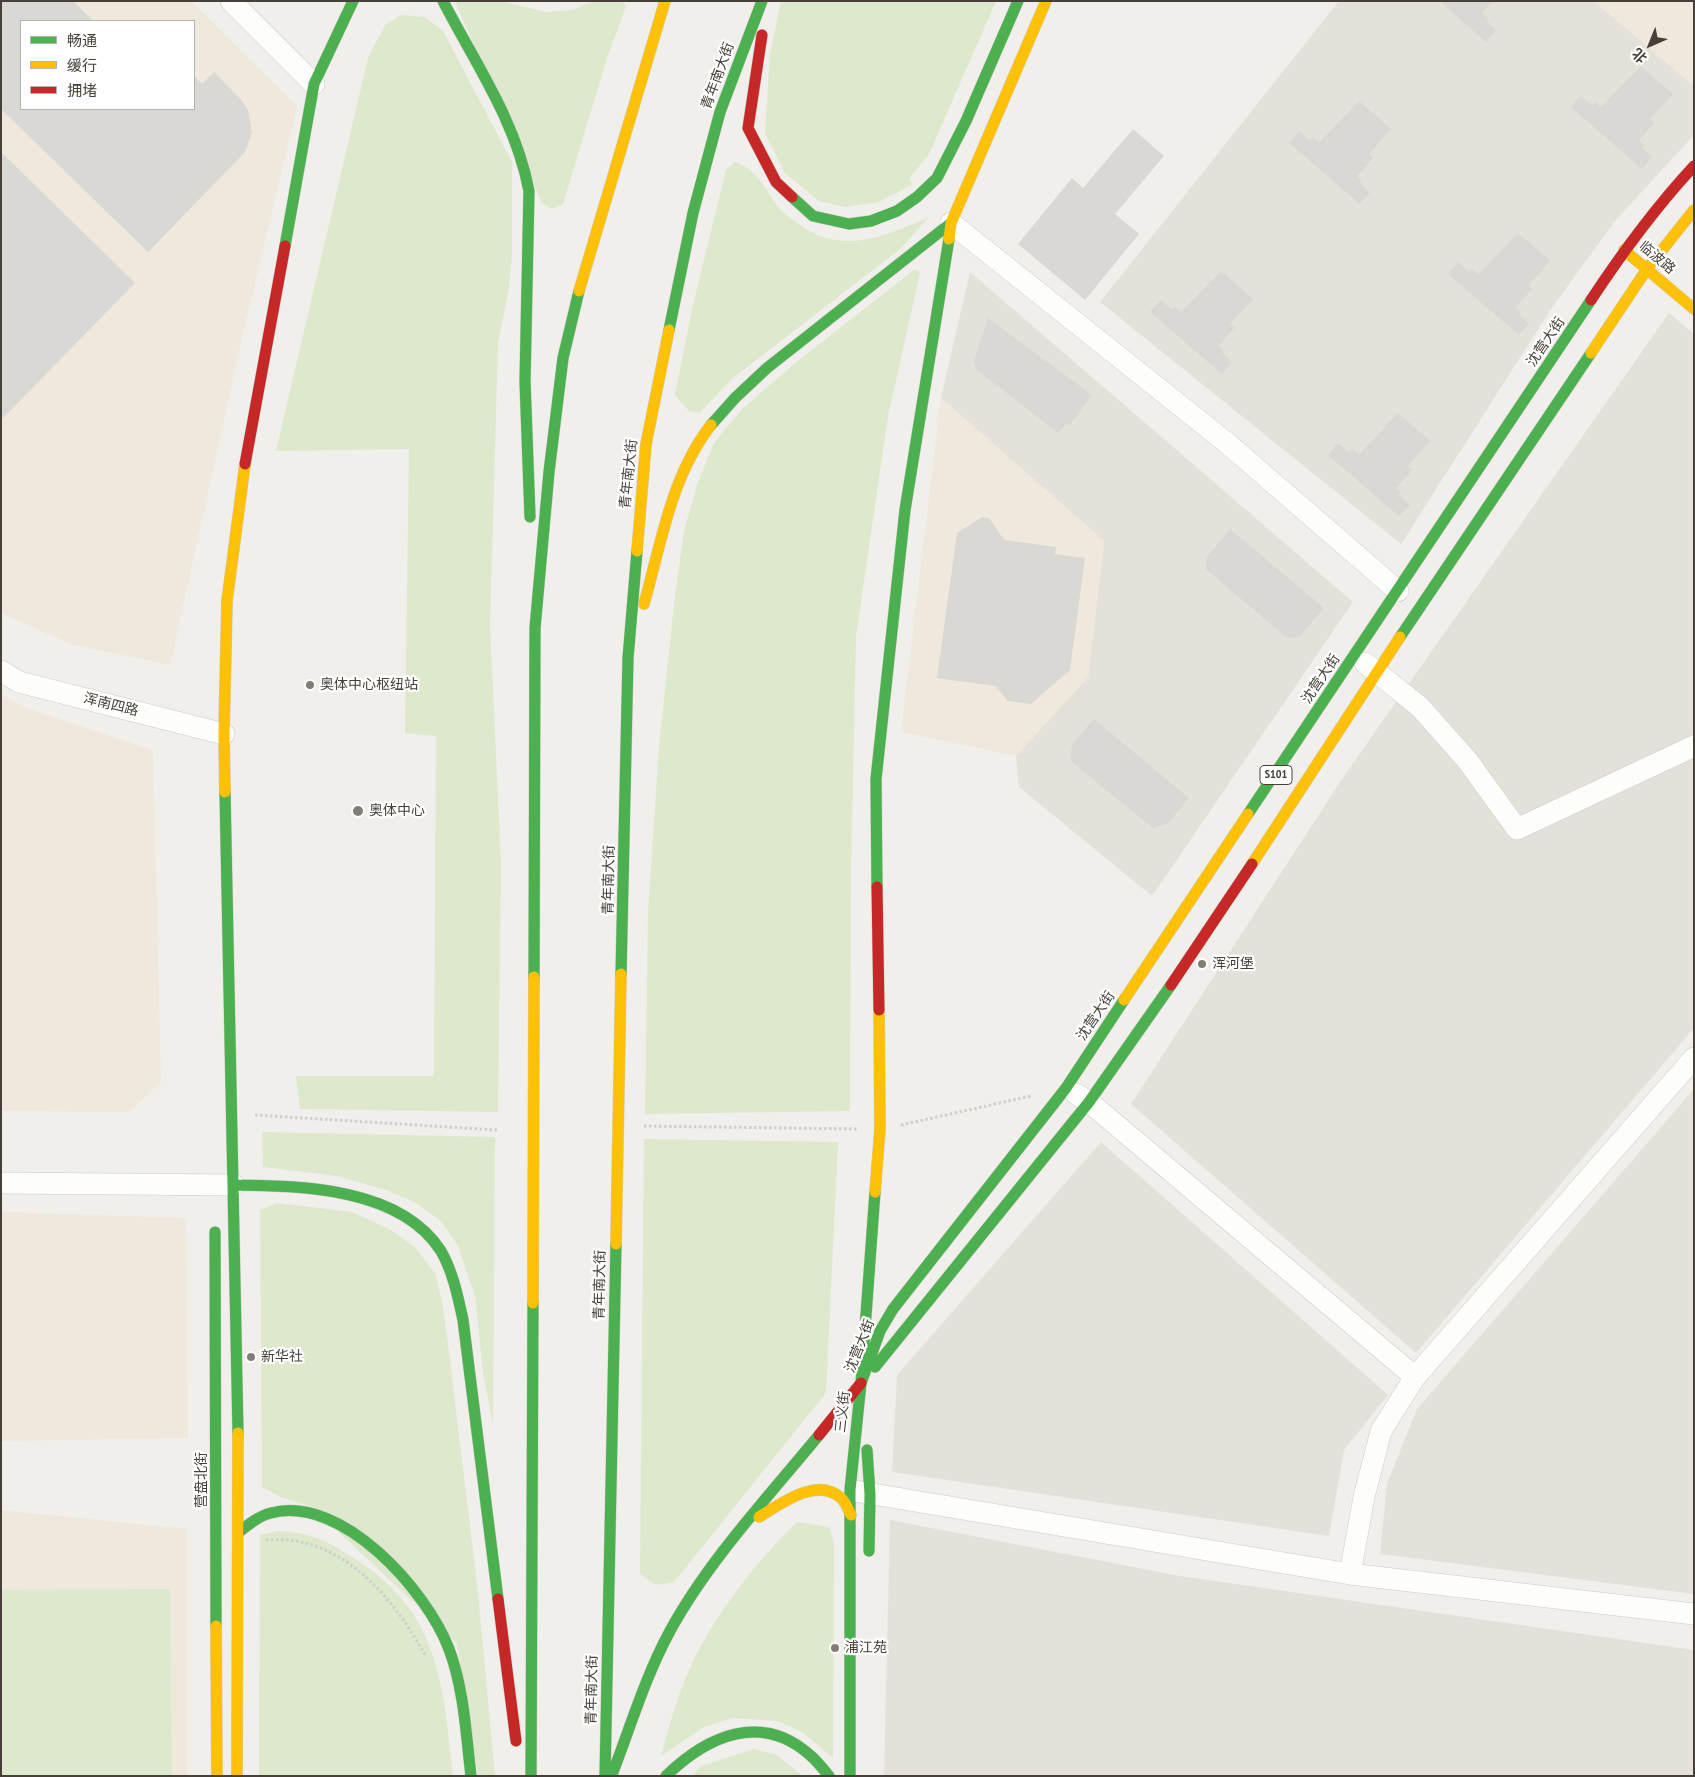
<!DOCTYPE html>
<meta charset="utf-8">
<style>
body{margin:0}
#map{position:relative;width:1695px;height:1777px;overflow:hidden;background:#f0efeb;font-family:"PT Sans Narrow","Noto Sans SC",sans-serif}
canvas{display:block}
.frame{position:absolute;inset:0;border:2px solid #464038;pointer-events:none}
.legend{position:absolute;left:20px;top:20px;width:175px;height:90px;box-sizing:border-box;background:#fff;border:1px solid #b5b3af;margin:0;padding:6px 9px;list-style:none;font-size:15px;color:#464038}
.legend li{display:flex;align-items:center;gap:10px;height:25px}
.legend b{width:25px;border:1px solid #b5b3af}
.north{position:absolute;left:1625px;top:20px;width:50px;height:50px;-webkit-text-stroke:4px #fff;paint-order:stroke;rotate:224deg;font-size:14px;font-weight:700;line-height:20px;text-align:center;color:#464038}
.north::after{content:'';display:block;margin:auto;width:18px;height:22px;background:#464038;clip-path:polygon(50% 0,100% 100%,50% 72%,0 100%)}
</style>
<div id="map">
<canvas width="1695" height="1777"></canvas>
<div class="frame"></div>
<ul class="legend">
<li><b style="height:6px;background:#4caf50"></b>畅通</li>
<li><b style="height:6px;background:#ffc107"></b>缓行</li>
<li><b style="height:6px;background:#c62828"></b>拥堵</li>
</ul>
<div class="north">北</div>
</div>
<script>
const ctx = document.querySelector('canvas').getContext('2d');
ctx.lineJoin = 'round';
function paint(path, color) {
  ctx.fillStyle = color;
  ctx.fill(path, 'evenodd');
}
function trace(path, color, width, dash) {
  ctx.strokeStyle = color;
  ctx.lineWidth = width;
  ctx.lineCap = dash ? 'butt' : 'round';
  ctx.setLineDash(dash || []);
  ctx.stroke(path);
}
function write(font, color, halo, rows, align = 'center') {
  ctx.font = font + ' "PT Sans Narrow","Noto Sans SC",sans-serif';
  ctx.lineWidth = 4.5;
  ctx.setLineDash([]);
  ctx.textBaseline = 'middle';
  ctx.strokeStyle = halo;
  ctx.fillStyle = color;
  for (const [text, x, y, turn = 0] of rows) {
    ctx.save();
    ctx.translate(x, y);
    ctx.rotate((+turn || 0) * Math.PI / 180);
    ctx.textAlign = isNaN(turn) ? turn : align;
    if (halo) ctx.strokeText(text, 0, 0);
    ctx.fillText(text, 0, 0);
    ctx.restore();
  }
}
paint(new Path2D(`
 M1339 1H1594L1694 86V135L1615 221 1551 309 1401 544 1100 302Z
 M970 272 1353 602 1152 896 1019 787 1016 756 1088 677 1104 541 941 398Z
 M1669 313 1694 334V1028L1416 1353 1131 1104 1342 779Z
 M1694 1089V1594L1380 1554 1387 1484 1417 1409Z
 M1101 1142 1388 1395 1344 1450 1329 1536 892 1472 897 1375Z
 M890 1520 1180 1576 1694 1650V1776H884Z`), '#e3e1d9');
paint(new Path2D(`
 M1 1H191L297 106 243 333 170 665 73 645 1 613ZM21 21H194V109H21Z
 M1595 1H1694V86L1594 1Z
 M941 398 1104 541 1088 677 1016 756 901 732Z
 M1 695 27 708 153 750 161 1082 129 1112 1 1111Z
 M1 1212 186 1218 188 1438 1 1441Z
 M1 1510 187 1529V1776H1Z`), '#efe8dc');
paint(new Path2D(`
 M455 1H500L546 12 572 10 594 1H622L626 6 606 61 563 204 552 209 542 203Z
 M781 1H996L929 154 909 179 913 184 879 202 845 207 819 201 785 173 765 133 770 54Z
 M401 15 425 17 443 31 512 162V253L509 288 498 343 490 625 501 863 498 1112 300 1109 296 1076H434L436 736 405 733 409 449 276 451 368 58 385 25Z
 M735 162C757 169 765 189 778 207 783 213 790 218 796 222 841 257 883 237 929 217L900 249 733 378 699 413 689 411 675 395 693 305 726 170Z
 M915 269 920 273 888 416 856 636 851 871 850 1111 645 1114 648 913 659 747 674 604 684 531 697 485 714 443 742 409 794 364Z
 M262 1132 495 1137 493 1425 483 1372 475 1296 458 1246 441 1221 416 1203 389 1191 337 1176 263 1167Z
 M644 1139 838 1142 826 1393 674 1582C656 1586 654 1586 640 1573Z
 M277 1203 352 1212 391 1230 415 1247 436 1275 443 1307 450 1360 478 1593 495 1776H478L457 1643 312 1507 281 1497 262 1487 260 1210Z
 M797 1522 829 1527 834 1543 833 1758 802 1732 778 1721 732 1718 704 1727 661 1756C670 1723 680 1687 696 1655 722 1606 757 1561 797 1522Z
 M278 1531C314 1533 329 1542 358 1561 441 1615 443 1687 453 1776H259L260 1535Z
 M170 1589 172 1776H1V1590Z
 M754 1749 777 1755 803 1776H692L701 1766Z`), '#dde8cd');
paint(new Path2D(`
 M1 1H73L93 21H21V109H194V76L202 84 214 72 242 101 248 110 252 132 245 152 148 252 1 109Z
 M1440 1H1493L1482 13 1488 18 1486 20 1496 30 1486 42Z
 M1641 66 1673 94 1650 119 1655 122 1639 140 1644 145 1642 148 1652 157 1642 169 1571 107 1581 96 1592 105 1595 102 1601 107Z
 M1359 101 1391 129 1369 154 1373 158 1357 176 1362 181 1360 183 1370 192 1360 204 1289 143 1299 131 1310 141 1313 137 1319 143Z
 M1133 129 1164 156 1115 214 1139 234 1085 300 1018 244 1072 178 1083 188Z
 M1 152 135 283 1 420Z
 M1518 233 1550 261 1528 286 1532 289 1516 307 1521 312 1519 314 1529 324 1519 335 1448 274 1458 262 1469 272 1472 269 1479 274Z
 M1221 271 1253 299 1230 324 1235 327 1219 345 1224 350 1222 352 1232 362 1222 374 1150 312 1161 300 1172 310 1175 307 1181 312Z
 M988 318 1092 395 1069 426 1066 424 1058 433 976 369 974 361Z
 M1398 413 1430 441 1408 466 1412 470 1396 488 1401 493 1399 495 1410 505 1399 516 1328 455 1338 443 1349 453 1352 449 1359 455Z
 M982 517 989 518 1004 540 1056 547 1055 554 1085 558 1070 670 1031 704 1008 701 995 686 937 678 957 533Z
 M1230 529 1324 608 1300 636 1295 638 1286 637 1206 569 1207 557Z
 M1094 719 1189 798 1168 823 1153 828 1072 762 1070 755 1073 743Z`), '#d9d8d4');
const street = new Path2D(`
 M231 1 314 84
 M951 223 1227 443 1398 591
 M1365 663 1420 707 1467 760 1517 829 1694 746
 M1 671 19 682 224 734
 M1076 1094 1089 1102 1415 1377
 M1 1183 234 1185
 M855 1491 1350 1574 1694 1614
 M1350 1574 1364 1497 1381 1431 1415 1377 1694 1058`);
const fast = new Path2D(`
 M443 1C475 63 516 121 529 191L525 381 530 517
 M792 197 813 216 849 224 871 221 897 211 917 197 937 178 966 121 1018 1
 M285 246 314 84 353 1
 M669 330 693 213 720 112 762 1
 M711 425 735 398 767 368 951 223
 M1400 637 1591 353
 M225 792 238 1433
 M1248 814 1591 300
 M877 887 876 779 905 510 949 239
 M621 974 628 658 637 551
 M534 977 535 628 549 472 563 358 579 291
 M234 1185C301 1186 400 1187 441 1251 453 1272 458 1297 463 1320L498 1599
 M215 1232 216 1626
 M875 1367 1089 1102 1171 985
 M861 1383 880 1331 893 1309 1066 1088 1124 1000
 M867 1450 870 1494 869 1551
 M239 1532C249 1524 259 1516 271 1513 342 1494 427 1591 449 1649 464 1689 466 1734 471 1776
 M613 1772C631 1725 646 1675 670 1631 708 1561 769 1496 819 1435
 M531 1776 533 1303
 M605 1776 616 1244
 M666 1776C707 1736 762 1711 811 1756 818 1762 823 1769 829 1776
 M850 1776V1490L861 1383 875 1192`);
const slow = new Path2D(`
 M949 239 951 223 1046 1
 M1624 250 1694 309
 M579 291 665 1
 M1591 353 1647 269 1694 210
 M637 551 646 444 669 330
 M644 604C661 544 671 476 711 425
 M225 792 224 734 227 601 245 464
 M1252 864 1400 637
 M1124 1000 1248 814
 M875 1192 880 1129 879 1010
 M616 1244 621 974
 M533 1303 534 977
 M759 1517C781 1504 817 1476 841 1498 846 1502 848 1510 851 1515
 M216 1626 217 1776
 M237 1776 238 1433`);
const jam = new Path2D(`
 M762 35 748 128 776 182 792 197
 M1591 300C1622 253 1655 208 1694 166
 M245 464 285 246
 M877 887 879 1010
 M1171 985 1252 864
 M819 1435 861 1383
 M498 1599 516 1741`);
trace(street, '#cccbc7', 22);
trace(fast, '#ceccc3', 12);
trace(slow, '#ceccc3', 12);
trace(jam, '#ceccc3', 12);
trace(new Path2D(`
 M255 1115 497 1130
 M901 1125 1031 1096
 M644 1126 858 1129
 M266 1540C340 1533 393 1597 425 1655`), '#d1cecb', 3, [2.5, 2.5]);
trace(street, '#fdfdfc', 21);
trace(fast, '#4caf50', 11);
trace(slow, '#ffc107', 11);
trace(jam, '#c62828', 11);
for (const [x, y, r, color] of [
 [310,685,5,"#827d77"],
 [358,811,6,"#827d77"],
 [1202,964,5,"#827d77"],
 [251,1357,5,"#827d77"],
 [835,1648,5,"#827d77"]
]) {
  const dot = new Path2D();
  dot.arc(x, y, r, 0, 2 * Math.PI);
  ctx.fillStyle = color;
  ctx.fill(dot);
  trace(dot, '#fff', 2);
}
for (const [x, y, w] of [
 [1276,775,32]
]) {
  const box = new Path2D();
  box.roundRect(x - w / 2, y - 9.5, w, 19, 4);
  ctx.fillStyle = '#fff';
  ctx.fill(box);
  trace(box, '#464038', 1);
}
write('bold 12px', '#464038', null, [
 ["S101",1276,775]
]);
write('14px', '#464038', '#fff', [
 ["青年南大街",718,76,-70],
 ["临波路",1657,258,40],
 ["沈营大街",1546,342,-56],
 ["青年南大街",629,474,-84],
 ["沈营大街",1321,679,-56],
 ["浑南四路",111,705,14],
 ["青年南大街",609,880,-89],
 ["沈营大街",1096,1016,-56],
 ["青年南大街",600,1285,-89],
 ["沈营大街",860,1346,-68],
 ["三义街",843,1412,-84],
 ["营盘北街",202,1480,-90],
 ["青年南大街",592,1690,-89]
]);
write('14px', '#464038', '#fff', [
 ["奥体中心枢纽站",320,685],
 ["奥体中心",369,811],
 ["浑河堡",1212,964],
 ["新华社",261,1357],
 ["浦江苑",845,1648]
], 'left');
</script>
